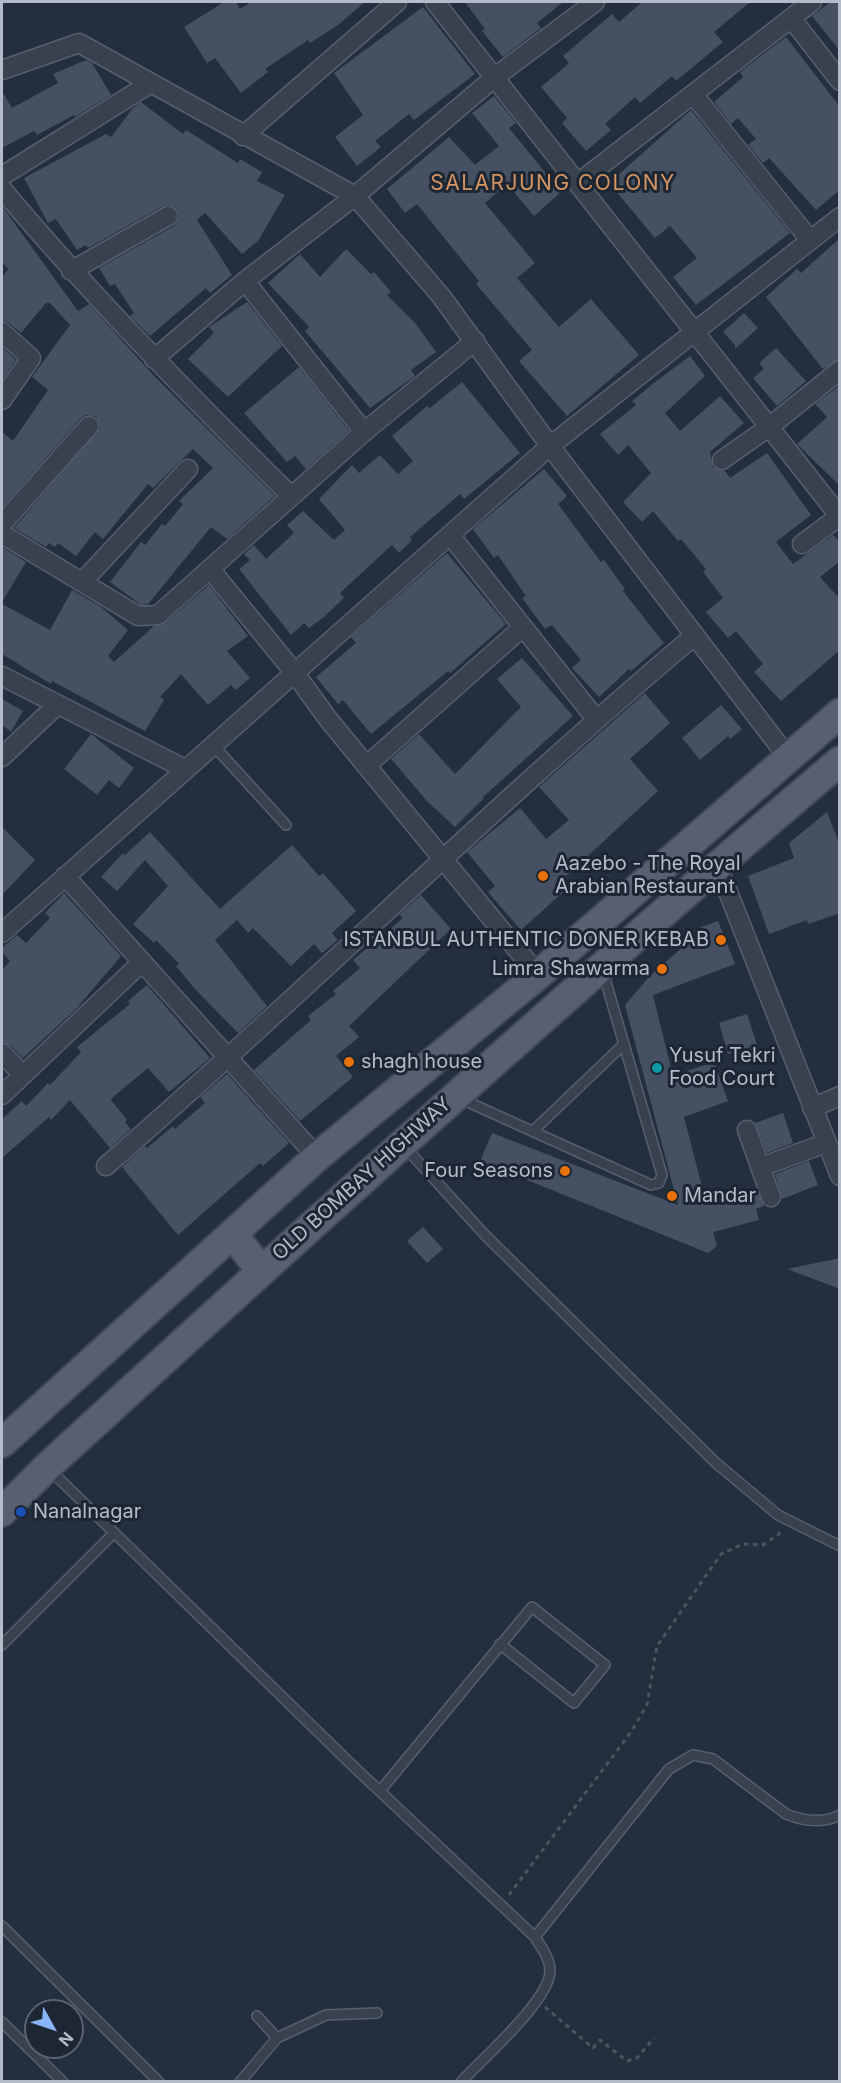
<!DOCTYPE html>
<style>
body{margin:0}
#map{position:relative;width:841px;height:2083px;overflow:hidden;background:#242f3e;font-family:Inter,sans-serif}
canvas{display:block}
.frame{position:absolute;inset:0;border:3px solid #b4bcc9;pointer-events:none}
.north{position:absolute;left:24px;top:1999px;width:60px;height:60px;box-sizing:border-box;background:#1d2633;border:2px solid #59626f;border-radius:50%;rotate:130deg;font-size:16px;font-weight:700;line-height:24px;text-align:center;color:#b4bcc9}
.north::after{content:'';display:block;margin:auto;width:21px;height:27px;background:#8ab4f8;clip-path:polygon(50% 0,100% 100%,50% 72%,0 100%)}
</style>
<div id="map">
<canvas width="841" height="2083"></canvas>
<div class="frame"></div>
<div class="north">N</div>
</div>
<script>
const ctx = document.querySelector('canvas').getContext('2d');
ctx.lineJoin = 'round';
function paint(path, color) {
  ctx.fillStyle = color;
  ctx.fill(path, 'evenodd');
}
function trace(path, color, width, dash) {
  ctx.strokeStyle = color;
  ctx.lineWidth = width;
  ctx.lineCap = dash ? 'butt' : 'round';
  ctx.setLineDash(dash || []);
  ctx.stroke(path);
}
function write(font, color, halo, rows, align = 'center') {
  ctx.font = font + ' Inter,sans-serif';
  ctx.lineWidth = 6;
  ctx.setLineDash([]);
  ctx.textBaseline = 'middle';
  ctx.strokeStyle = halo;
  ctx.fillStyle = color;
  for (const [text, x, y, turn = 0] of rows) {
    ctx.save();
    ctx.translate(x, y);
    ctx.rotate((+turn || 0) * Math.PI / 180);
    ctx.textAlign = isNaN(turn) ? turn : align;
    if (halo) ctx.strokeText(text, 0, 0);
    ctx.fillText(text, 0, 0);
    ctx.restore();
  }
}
paint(new Path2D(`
 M224 2H236L240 9 251 2H365L338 25 310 43 308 40 265 69 268 72 241 93 215 58 207 63 184 27Z
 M465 2H563L537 23 541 28 503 57 482 31 485 29Z
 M642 2H750L714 32 723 42 676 81 672 76 640 103 635 97 605 124 611 130 586 151 562 123 567 118 541 87 569 63 563 56 612 14 619 22Z
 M830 2H840V51L812 16Z
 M423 7 475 74 414 120 409 114 375 141 381 147 357 166 335 137 363 115 334 73Z
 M786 37 840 107V190L816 210 769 158 763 163 748 145 756 139 738 118 731 124 714 102 743 77 740 72Z
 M86 60 92 63 111 95 75 117 74 115 37 135 34 131 2 148V91L12 108 58 83 53 74Z
 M494 96 516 123 509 128 561 192 534 216 507 184 485 203 535 263 517 278 559 327 591 299 639 355 567 416 519 361 532 350 476 284 479 281 417 204 405 213 387 189 449 137 475 165 499 146 472 113Z
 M141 102 183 134 186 130 238 163 240 159 262 172 257 181 285 195 258 241 242 254 205 213 197 220 232 275 210 293 206 288 150 336 130 316 134 313 115 284 110 286 99 268 174 226 179 217 177 210 169 205 163 206 88 248 86 245 77 250 56 219 48 223 24 178 106 134 111 137 133 108Z
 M691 110 790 233 696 305 673 277 697 258 670 226 655 238 609 183Z
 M2 206 78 311 89 304 155 377 275 496 227 539 211 527 148 604 141 605 110 582 141 542 145 545 162 524 165 526 183 504 179 501 213 468 193 449 153 488 148 484 103 539 95 532 76 556 58 543 55 547 49 543 46 547 14 528 100 428 96 417 86 415 81 418 2 508V432L13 441 48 390 32 377 70 325 50 303H46L21 333 9 323 2 321V278L8 269 2 262Z
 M840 238V359L823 369 766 297 797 269 801 273Z
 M346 249 371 274 374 272 391 292 387 295 415 323 436 352 411 370 415 376 370 408 305 331 309 327 268 283 300 254 320 277Z
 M247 302 282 346 228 397 188 359 214 333 209 327Z
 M744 313 758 328 735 349V345L723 332Z
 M2 347 16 360 2 381Z
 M776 348 806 381 777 406 753 378 764 369 759 363Z
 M690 356 705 376 665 413 680 431 720 396 744 423 710 452 713 467 725 471 730 478 767 453 811 515 776 542 793 564 833 535 840 542V561L820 577 840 599V650L781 701 754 672 763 664 736 631 728 638 706 612 723 598 703 572 706 569 681 539 678 541 653 511 642 522 623 502 651 473 628 445 618 455 600 434 636 405 632 401 654 383Z
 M299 367 349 431 306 469 295 456 287 462 244 413Z
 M462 382 520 453 464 499 460 494 410 537 412 540 399 553 392 545 340 593 344 598 324 617 309 628 304 623 291 635 239 569 250 560 244 554 254 545 266 559 294 533 287 525 303 511 334 540 345 530 319 499 352 465 359 473 380 455 398 474 413 461 392 436 427 406 430 408Z
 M840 385V486L797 444 827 417 815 404Z
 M544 469 567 496 558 504 601 562 604 560 625 589 623 591 664 643 631 671 629 669 599 697 572 668 581 660 552 625 545 629 522 598 526 596 498 555 494 558 473 529Z
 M2 547 26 562 2 602Z
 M447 553 506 624 450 673 448 671 371 734 343 700 338 704 316 677 356 643 351 637Z
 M209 585 248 636 227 651 250 678 236 690 231 685 208 705 181 674 160 697 164 700 145 731 52 681 51 684 2 654V604L50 630 72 590 101 607 128 630 108 656 114 662 154 626 165 623Z
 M522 658 573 716 483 797 484 798 455 827 427 801 391 759 419 734 455 774 521 707 497 679Z
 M645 693 670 723 630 759 658 791 564 878 571 885 521 930 488 892 495 886 467 852 520 808 546 839 569 820 539 787Z
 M2 699 23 711 11 732 2 725Z
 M721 705 742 729 730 739 728 736 700 760 682 738Z
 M91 734 134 768 119 788 109 780 97 795 64 769Z
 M827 812 840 845V913L808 924 807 920 769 934 748 876 794 858 789 843Z
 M2 827 35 860 2 895Z
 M150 832 220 909 292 845 319 876 323 873 356 911 332 933 338 940 322 953 314 944 291 966 253 928 248 933 237 920 215 940 267 1006 238 1033 194 988 176 966 179 964 156 940 154 943 133 924 168 886 145 860 117 891 101 877 123 853 125 855Z
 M64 893 121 956 77 1008 23 1058 10 1045 2 1042V970L10 961 2 952V948L17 935 26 943 50 918 45 913Z
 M421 895 451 929 349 1026 359 1037 336 1056 353 1077 300 1121 254 1070 311 1020 308 1016 336 994 333 991 360 968 353 960 403 918 399 915Z
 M718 921 735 964 653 995 673 1076 714 1062 728 1101 684 1117 706 1202 756 1188 764 1206 756 1209 759 1220 713 1232 717 1246 708 1253 480 1161 492 1133 678 1205 625 1005 648 978 696 935 694 930Z
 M147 985 210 1058 169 1092 148 1068 112 1098 111 1100 127 1120 125 1122 131 1129 110 1148 70 1100 51 1120 49 1117 2 1158V1119L22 1101 26 1106 48 1083 50 1085 81 1052 77 1047 130 1004 128 1001Z
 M747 1014 757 1045 728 1054 719 1023Z
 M227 1074 289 1143 263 1166 260 1163 178 1235 122 1167 145 1146 147 1148 173 1126 175 1129 205 1103 200 1097Z
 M783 1113 793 1143 767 1153 755 1123Z
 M809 1161 818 1185 782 1199 775 1174Z
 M423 1227 443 1249 427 1263 407 1241Z
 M840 1258V1289L787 1269Z`), '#455162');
const lane = new Path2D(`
 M213 745 286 825
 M459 1098 651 1185 659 1183 662 1175 603 972
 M533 1131 623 1045
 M404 1146 484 1234 716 1463 778 1515 840 1546
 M49 1469 354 1767 535 1937C541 1947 550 1958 550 1971 550 2000 482 2059 461 2082
 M2 1645 113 1534
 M380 1791 532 1607 605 1665 574 1703 500 1644
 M2 1926 159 2082
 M535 1937 669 1769 693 1755 713 1759 786 1814C803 1821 822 1824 840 1815
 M2 2022 63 2082
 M277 2038 326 2015 377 2013
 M240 2082 277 2038 257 2016`);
const street = new Path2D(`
 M435 2 840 517
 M791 18 840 81
 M2 70 79 43 355 196 441 296 550 446 787 756
 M693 94 810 240
 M243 136 397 2
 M2 176 151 83
 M578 183 812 2
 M2 189C93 297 191 397 291 496
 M71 271 168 216
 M245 281 364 432
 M2 332 31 358 2 400
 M154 359 245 281 355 196 495 77 595 2
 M722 460 769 427 840 370
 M2 524 89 426
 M2 534 138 616 158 615 364 432 475 341
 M450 535 596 719
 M802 544 840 516
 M210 569 294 672 328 719 538 975
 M83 581 188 469
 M2 676 185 769
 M2 757 57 705
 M366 766 523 627
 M717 864 840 1176
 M65 876 317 1157
 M2 933 550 446 840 217
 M2 1053 23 1075
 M2 1095 142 962
 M812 1108 840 1096
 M747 1130 771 1197
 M106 1166C305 993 492 806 694 636
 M761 1167 826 1143`);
const primary = new Path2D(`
 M233 1234 261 1271
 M2 1443 317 1157 538 975 840 713
 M2 1512 47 1467C308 1228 570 990 840 761`);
trace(lane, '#565f6c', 12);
trace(street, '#565f6c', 21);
trace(primary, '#414a57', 32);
trace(new Path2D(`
 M509 1895 631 1732 647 1705 657 1646 721 1554 743 1544 763 1545 778 1535 782 1529
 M545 2007 593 2048 600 2040 627 2061 637 2058 654 2038`), '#44595c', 3, [4.5, 4.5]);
trace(lane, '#38414e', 9);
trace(street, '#38414e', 18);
trace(primary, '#56606e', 28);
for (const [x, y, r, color] of [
 [543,876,6,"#e8710a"],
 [721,940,6,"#e8710a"],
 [662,969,6,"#e8710a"],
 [349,1062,6,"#e8710a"],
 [657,1068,6,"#0f9aa8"],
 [565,1171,6,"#e8710a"],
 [672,1196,6,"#e8710a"],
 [21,1512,6,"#1a4fb4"]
]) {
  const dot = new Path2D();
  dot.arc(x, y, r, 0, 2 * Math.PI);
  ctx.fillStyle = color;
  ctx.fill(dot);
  trace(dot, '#1d2633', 2);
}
write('20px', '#b4bcc9', '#1d2633', [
 ["Aazebo - The Royal",555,864],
 ["Arabian Restaurant",555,887],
 ["ISTANBUL AUTHENTIC DONER KEBAB",709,940,"right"],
 ["Limra Shawarma",650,969,"right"],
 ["Yusuf Tekri",669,1056],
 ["Food Court",669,1079],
 ["shagh house",361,1062],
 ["Four Seasons",553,1171,"right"],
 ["Mandar",684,1196],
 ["Nanalnagar",33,1512]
], 'left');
write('20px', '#b4bcc9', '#1d2633', [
 ["OLD BOMBAY HIGHWAY",362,1179,-42]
]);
ctx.letterSpacing = '1.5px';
write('21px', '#d59563', '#1d2633', [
 ["SALARJUNG COLONY",553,184]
]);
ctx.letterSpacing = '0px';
</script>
